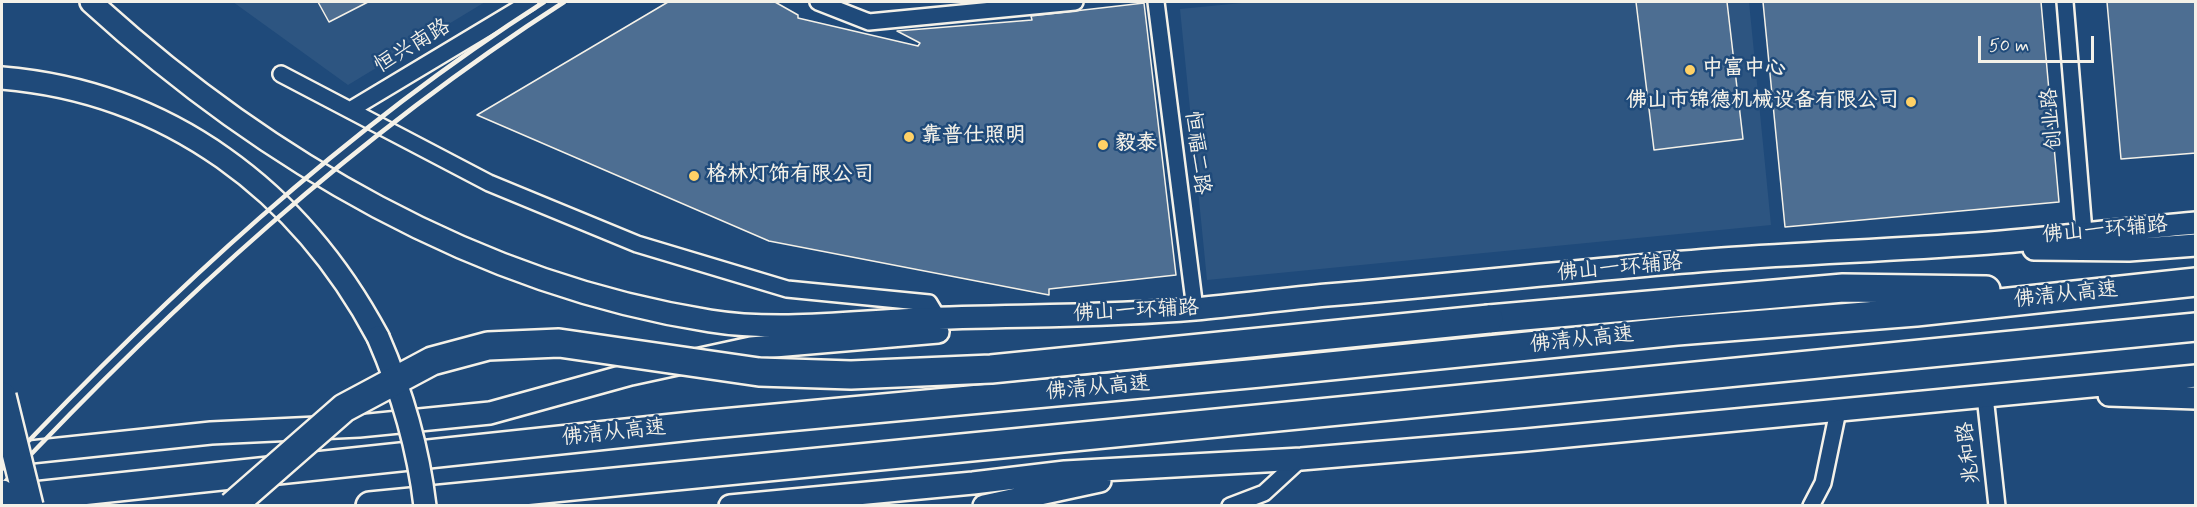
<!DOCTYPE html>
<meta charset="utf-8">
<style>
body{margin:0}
#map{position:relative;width:2197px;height:507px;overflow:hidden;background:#1f4a7a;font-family:Mynerve,sans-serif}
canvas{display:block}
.frame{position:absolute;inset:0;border:3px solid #f4f1e8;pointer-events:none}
.scale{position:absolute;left:1978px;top:36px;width:116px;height:27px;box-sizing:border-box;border:3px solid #f4f1e8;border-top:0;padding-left:8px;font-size:18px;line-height:21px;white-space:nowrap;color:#f4f1e8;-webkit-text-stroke:4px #1f4a7a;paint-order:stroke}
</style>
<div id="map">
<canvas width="2197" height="507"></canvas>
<div class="frame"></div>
<div class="scale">50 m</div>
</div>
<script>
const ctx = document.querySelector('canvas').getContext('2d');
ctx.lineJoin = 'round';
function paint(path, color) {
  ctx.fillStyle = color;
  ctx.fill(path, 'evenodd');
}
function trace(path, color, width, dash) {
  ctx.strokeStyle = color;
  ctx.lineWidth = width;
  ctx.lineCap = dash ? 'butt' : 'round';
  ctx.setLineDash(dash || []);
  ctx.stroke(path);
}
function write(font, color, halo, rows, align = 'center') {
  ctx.font = font + ' Mynerve,"LXGW WenKai TC",sans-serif';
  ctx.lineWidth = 5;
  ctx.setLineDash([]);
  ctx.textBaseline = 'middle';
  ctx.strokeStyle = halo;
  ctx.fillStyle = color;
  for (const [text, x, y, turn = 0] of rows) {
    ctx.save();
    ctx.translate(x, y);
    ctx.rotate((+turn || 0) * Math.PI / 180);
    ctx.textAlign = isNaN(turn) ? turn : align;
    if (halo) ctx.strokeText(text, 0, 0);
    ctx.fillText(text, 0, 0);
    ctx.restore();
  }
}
paint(new Path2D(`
 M233 2H485L348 85Z
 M1252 2H1749L1771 225 1207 280 1180 9Z`), '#2d5581');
const building = new Path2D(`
 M318 2H368L329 22Z
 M668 2H775L798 15V18L918 46 920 43 897 31 1032 20 1031 16 1144 3 1176 275 1049 289V295L769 241 477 115Z
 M1636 2H1727L1743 139 1654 150Z
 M1763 2H2041L2059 202 1785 227Z
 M2107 2H2196V153L2121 159Z`);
paint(building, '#4d6e92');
trace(building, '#f4f1e8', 1.5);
const street = new Path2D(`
 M818 2 869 22 1075 2
 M1156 2 1195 309
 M2065 2 2084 232
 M281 74 489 183 637 244 787 289 929 303 938 318
 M350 110 530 2
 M1985 396 1997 506
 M1230 506 1264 493 1301 459
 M1811 506 1823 483 1838 411`);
const secondary = new Path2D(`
 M91 2C264 160 476 284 710 321 778 332 851 322 919 319 1011 315 1103 317 1195 309 1239 305 1283 299 1327 295 1459 284 1590 269 1722 259 1807 253 1891 250 1976 244 2049 239 2122 229 2196 223
 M2 78C169 92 300 191 378 337
 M2034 249 2129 250 2196 245
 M2109 395 2196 398
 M2 455 211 433 359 426 490 413 631 374 751 348 938 332
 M730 506 973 483 1065 472 1301 459 1526 440 2196 376
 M984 506 1100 481`);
const highway = new Path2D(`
 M1489 319 1843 288 1986 290
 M6 499 701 425 1260 373 1677 331 1916 312 2196 282
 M370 506 2196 327`);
trace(street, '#f4f1e8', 20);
trace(secondary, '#f4f1e8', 26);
trace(highway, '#f4f1e8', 32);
trace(street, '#1f4a7a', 15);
trace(secondary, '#1f4a7a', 21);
trace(highway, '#1f4a7a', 27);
trace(new Path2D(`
 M2 469C166 295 342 131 544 2
 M2 485C172 304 355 136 564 2`), '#f4f1e8', 4.5);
const secondaryBridge = new Path2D(`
 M378 337C402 392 418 446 425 506`);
const highwayBridge = new Path2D(`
 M2 396 29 506
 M2 494 3 506
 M232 506 344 408 432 361 488 346 559 343 759 372 851 375 991 369 1489 319`);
trace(secondaryBridge, '#f4f1e8', 26, []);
trace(highwayBridge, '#f4f1e8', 32, []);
trace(secondaryBridge, '#1f4a7a', 21);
trace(highwayBridge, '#1f4a7a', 27);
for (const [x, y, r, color] of [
 [1690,70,6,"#ffd166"],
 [1911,102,6,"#ffd166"],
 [909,137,6,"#ffd166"],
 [1103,145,6,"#ffd166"],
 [694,176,6,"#ffd166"]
]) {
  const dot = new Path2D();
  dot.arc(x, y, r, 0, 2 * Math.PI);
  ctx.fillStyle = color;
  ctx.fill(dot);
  trace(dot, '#1f4a7a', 2);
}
write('21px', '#f4f1e8', '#1f4a7a', [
 ["恒兴南路",413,47,-31],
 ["创业路",2053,119,-95],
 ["恒福二路",1196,153,83],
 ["佛山一环辅路",2105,231,-5],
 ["佛山一环辅路",1620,269,-5],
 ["佛清从高速",2066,296,-6],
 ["佛山一环辅路",1136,312,-3],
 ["佛清从高速",1582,341,-6],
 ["佛清从高速",1098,389,-5],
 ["佛清从高速",614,434,-6],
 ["兆和路",1970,453,-97]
]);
write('bold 21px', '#f4f1e8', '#1f4a7a', [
 ["中富中心",1702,70],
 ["佛山市锦德机械设备有限公司",1899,102,"right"],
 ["靠普仕照明",921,137],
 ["毅泰",1115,145],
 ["格林灯饰有限公司",706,176]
], 'left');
</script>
